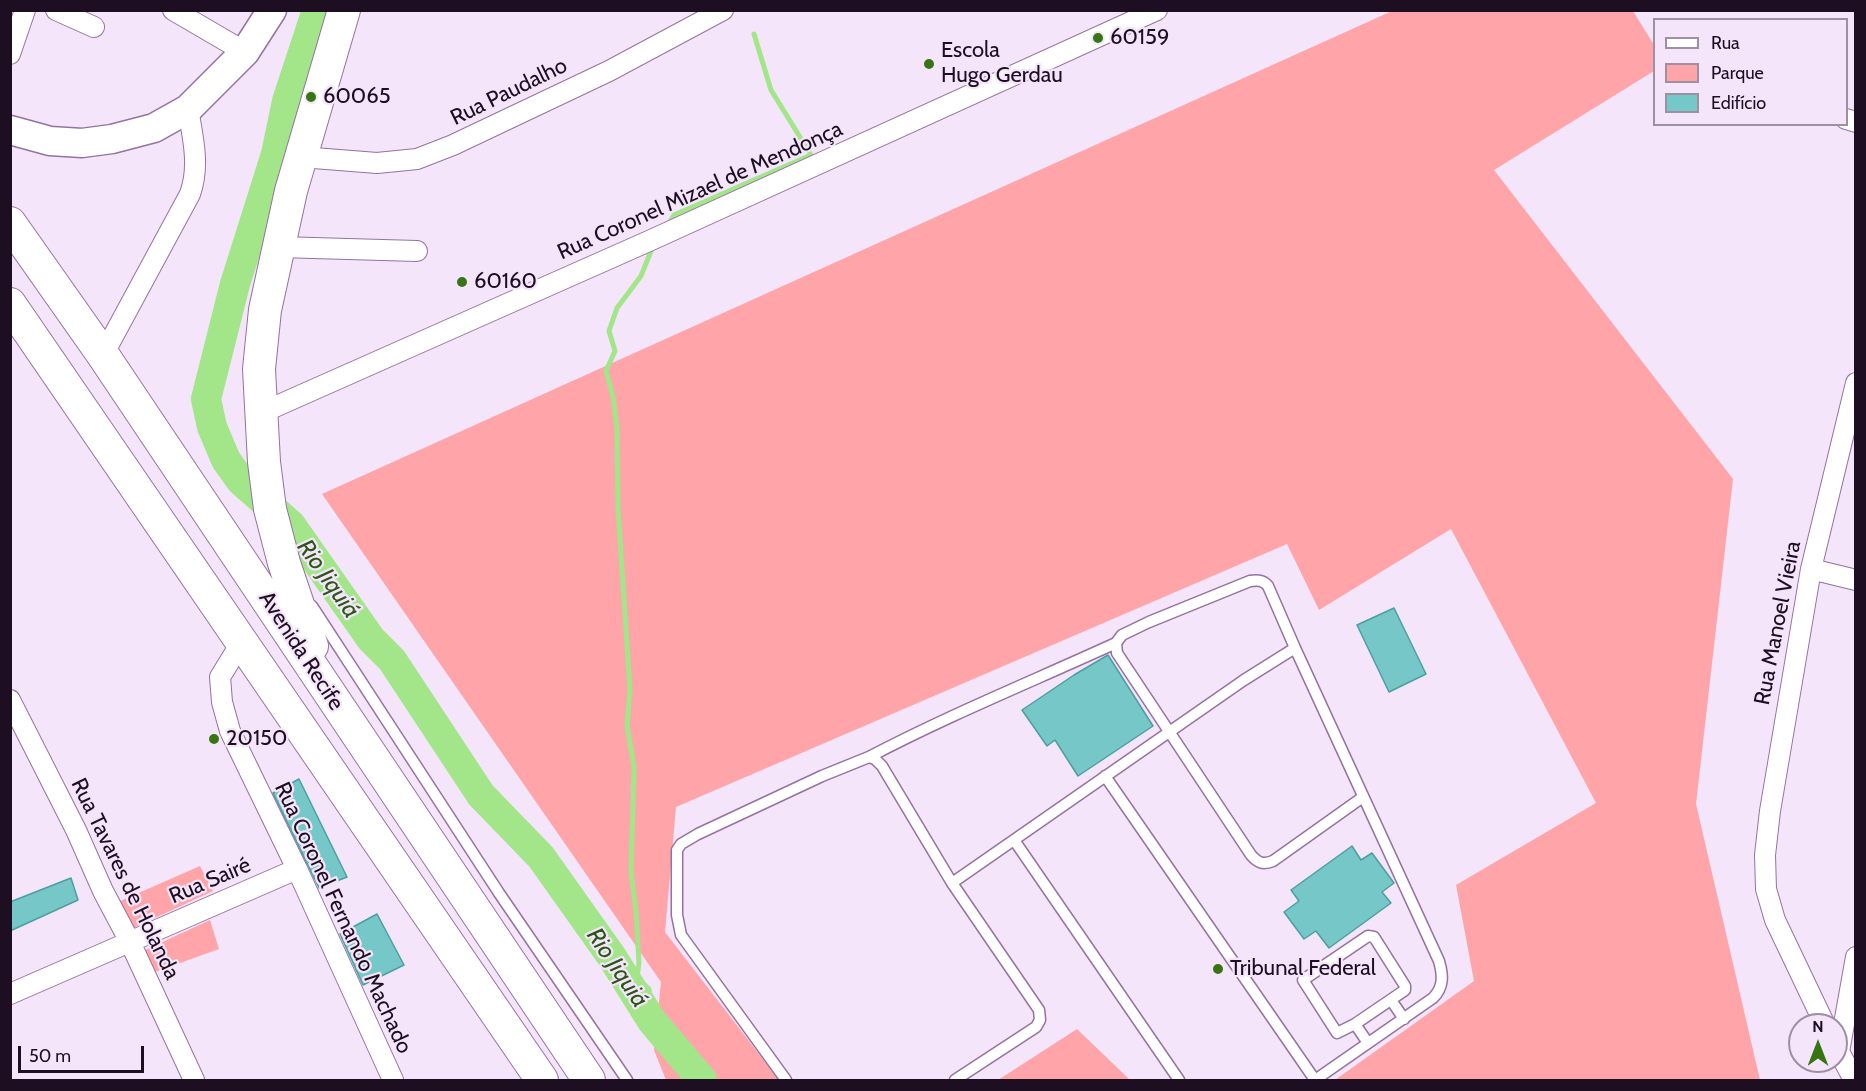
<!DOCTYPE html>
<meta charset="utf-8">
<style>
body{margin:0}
#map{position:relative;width:1866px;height:1091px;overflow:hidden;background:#f4e5fa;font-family:Cabin,sans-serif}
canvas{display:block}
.frame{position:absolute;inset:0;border:12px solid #1d0f21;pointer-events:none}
.legend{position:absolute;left:1653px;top:18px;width:195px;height:108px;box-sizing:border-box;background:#f4e5fa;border:2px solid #9e8fa3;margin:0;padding:8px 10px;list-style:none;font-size:18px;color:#1d0f21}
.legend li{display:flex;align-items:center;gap:12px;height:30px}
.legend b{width:30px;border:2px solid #9e8fa3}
.north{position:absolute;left:1788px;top:1013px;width:60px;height:60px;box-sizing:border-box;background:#f4e5fa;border:2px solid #9e8fa3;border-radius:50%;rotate:0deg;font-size:16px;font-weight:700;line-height:24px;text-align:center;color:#1d0f21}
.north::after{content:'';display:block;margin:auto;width:21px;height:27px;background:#367511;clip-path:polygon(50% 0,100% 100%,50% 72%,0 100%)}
.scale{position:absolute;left:18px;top:1046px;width:126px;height:27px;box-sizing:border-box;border:3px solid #1d0f21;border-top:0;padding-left:8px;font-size:18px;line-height:21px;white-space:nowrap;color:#1d0f21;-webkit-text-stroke:4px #f4e5fa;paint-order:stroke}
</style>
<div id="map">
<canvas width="1866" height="1091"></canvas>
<div class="frame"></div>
<ul class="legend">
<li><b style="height:8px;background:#fff"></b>Rua</li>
<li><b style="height:16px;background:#ffa4a8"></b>Parque</li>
<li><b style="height:16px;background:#75c7c8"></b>Edifício</li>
</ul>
<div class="north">N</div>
<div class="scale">50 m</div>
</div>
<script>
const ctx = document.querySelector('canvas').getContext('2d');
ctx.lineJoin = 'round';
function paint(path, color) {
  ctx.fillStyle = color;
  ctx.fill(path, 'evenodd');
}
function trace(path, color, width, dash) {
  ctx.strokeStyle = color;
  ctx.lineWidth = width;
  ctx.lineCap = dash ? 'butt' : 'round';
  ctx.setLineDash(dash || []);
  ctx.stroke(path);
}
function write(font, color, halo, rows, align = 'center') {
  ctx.font = font + ' Cabin,sans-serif';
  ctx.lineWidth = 4.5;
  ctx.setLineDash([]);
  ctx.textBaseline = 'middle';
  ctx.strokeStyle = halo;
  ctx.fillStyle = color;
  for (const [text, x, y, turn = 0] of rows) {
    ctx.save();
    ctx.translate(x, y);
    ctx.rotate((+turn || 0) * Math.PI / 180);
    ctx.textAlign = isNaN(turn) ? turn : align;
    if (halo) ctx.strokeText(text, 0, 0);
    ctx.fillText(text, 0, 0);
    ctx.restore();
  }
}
paint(new Path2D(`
 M1392 11H1633L1654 45V71L1494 170 1733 479 1696 804 1760 1080H1335L1474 981 1456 885 1596 803 1451 529 1319 610 1287 544 676 807 665 932 779 1080H666L654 1050 661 982 322 494Z
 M200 866 213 891 129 930 118 902Z
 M210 920 219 949 152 973 141 952Z
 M1077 1029 1130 1080H998Z`), '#ffa4a8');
trace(new Path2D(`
 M667 226 674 215 811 155 771 90 754 34
 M652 1021 649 989 637 978 639 963 636 912 631 871 634 767 627 725 630 690 618 508 617 428 613 397 606 371 615 351 609 331 617 308 641 276 653 246`), '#a3e589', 5);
trace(new Path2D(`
 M317 10 287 101 276 154 235 284 206 399 212 427 226 460 241 481 291 525 371 639 392 660 481 795 541 857 612 957 652 1021 702 1080`), '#a3e589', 30);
const building = new Path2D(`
 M1394 608 1426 674 1389 692 1357 625Z
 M1108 655 1153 726 1078 776 1055 740 1047 746 1022 710 1074 675Z
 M299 779 347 877 319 888 273 793Z
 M1352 846 1361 860 1372 853 1394 883 1382 892 1391 903 1329 948 1316 931 1304 939 1284 912 1299 901 1291 890Z
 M71 878 78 900 10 931V902Z
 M377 914 404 965 363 985 340 934Z`);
paint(building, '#75c7c8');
trace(building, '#4c9fa1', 1.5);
const lane = new Path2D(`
 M312 606 499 893 627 1080
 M1295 648 1268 586C1263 580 1258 580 1250 581L1149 622 1122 635 1116 643 1117 653 1251 855C1258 863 1263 865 1273 861L1363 797
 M869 757C949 715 1033 681 1116 643
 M1105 776 1315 1080
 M1014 840 1179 1080
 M952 883 1244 680 1295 648 1439 961C1443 975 1444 987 1433 998L1315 1080
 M1368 936 1374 937 1405 986V990L1355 1024 1337 1033 1303 980Z
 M1391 1000 1404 1019
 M1355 1024 1368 1043
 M786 1080 681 935 677 915V850L681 844 698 834 822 776 869 757 875 759 882 766 952 883 1039 1010 1040 1020 1036 1027 955 1080`);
const street = new Path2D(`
 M56 10 94 27
 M173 10 245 52
 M10 54 25 10
 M1846 119 1856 122
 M301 157 377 163 417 159 453 145 609 71 723 10
 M279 247 417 251
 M103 355 190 194C200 166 193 138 188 109
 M261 413 649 241 1157 10
 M1811 569 1856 580
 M241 643 220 677 222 702 230 731 297 869 393 1080
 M10 700 76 830 103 891 130 942 194 1080
 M10 994 297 869
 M1825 1025 1775 920 1766 889 1765 855 1770 811 1811 569 1856 383
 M1836 1046 1854 1080
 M1839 1052 1856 957`);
const secondary = new Path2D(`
 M10 130 50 141 82 143 112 139 154 128 188 109 245 52 272 10`);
const primary = new Path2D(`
 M10 223 103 355 589 1080
 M10 304 542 1080
 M312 646 284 563 270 509 264 462 259 369 265 310 291 191 344 10`);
trace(lane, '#9572a1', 13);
trace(street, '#9572a1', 22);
trace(secondary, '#9572a1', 31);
trace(primary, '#9572a1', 34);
trace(lane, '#fff', 10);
trace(street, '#fff', 20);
trace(secondary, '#fff', 28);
trace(primary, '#fff', 32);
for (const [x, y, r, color] of [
 [1098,38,6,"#367511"],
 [929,64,6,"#367511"],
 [311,97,6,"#367511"],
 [462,282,6,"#367511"],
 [214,739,6,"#367511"],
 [1218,969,6,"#367511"]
]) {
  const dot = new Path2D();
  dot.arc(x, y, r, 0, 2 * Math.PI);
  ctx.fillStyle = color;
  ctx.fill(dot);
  trace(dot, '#f4e5fa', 2);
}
write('22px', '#1d0f21', '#f4e5fa', [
 ["60159",1110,38],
 ["Escola",941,51],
 ["Hugo Gerdau",941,76],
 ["60065",323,97],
 ["60160",474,282],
 ["20150",226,739],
 ["Tribunal Federal",1230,969]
], 'left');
write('22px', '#1d0f21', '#f4e5fa', [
 ["Rua Paudalho",509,92,-26],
 ["Rua Coronel Mizael de Mendonça",700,191,-24],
 ["Rua Manoel Vieira",1778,623,-79],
 ["Avenida Recife",301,651,57],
 ["Rua Tavares de Holanda",125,879,64],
 ["Rua Sairé",210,881,-23],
 ["Rua Coronel Fernando Machado",343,918,65]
]);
write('italic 24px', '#2c5518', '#f4e5fa', [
 ["Rio Jiquiá",328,579,55],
 ["Rio Jiquiá",617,968,56]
]);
</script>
